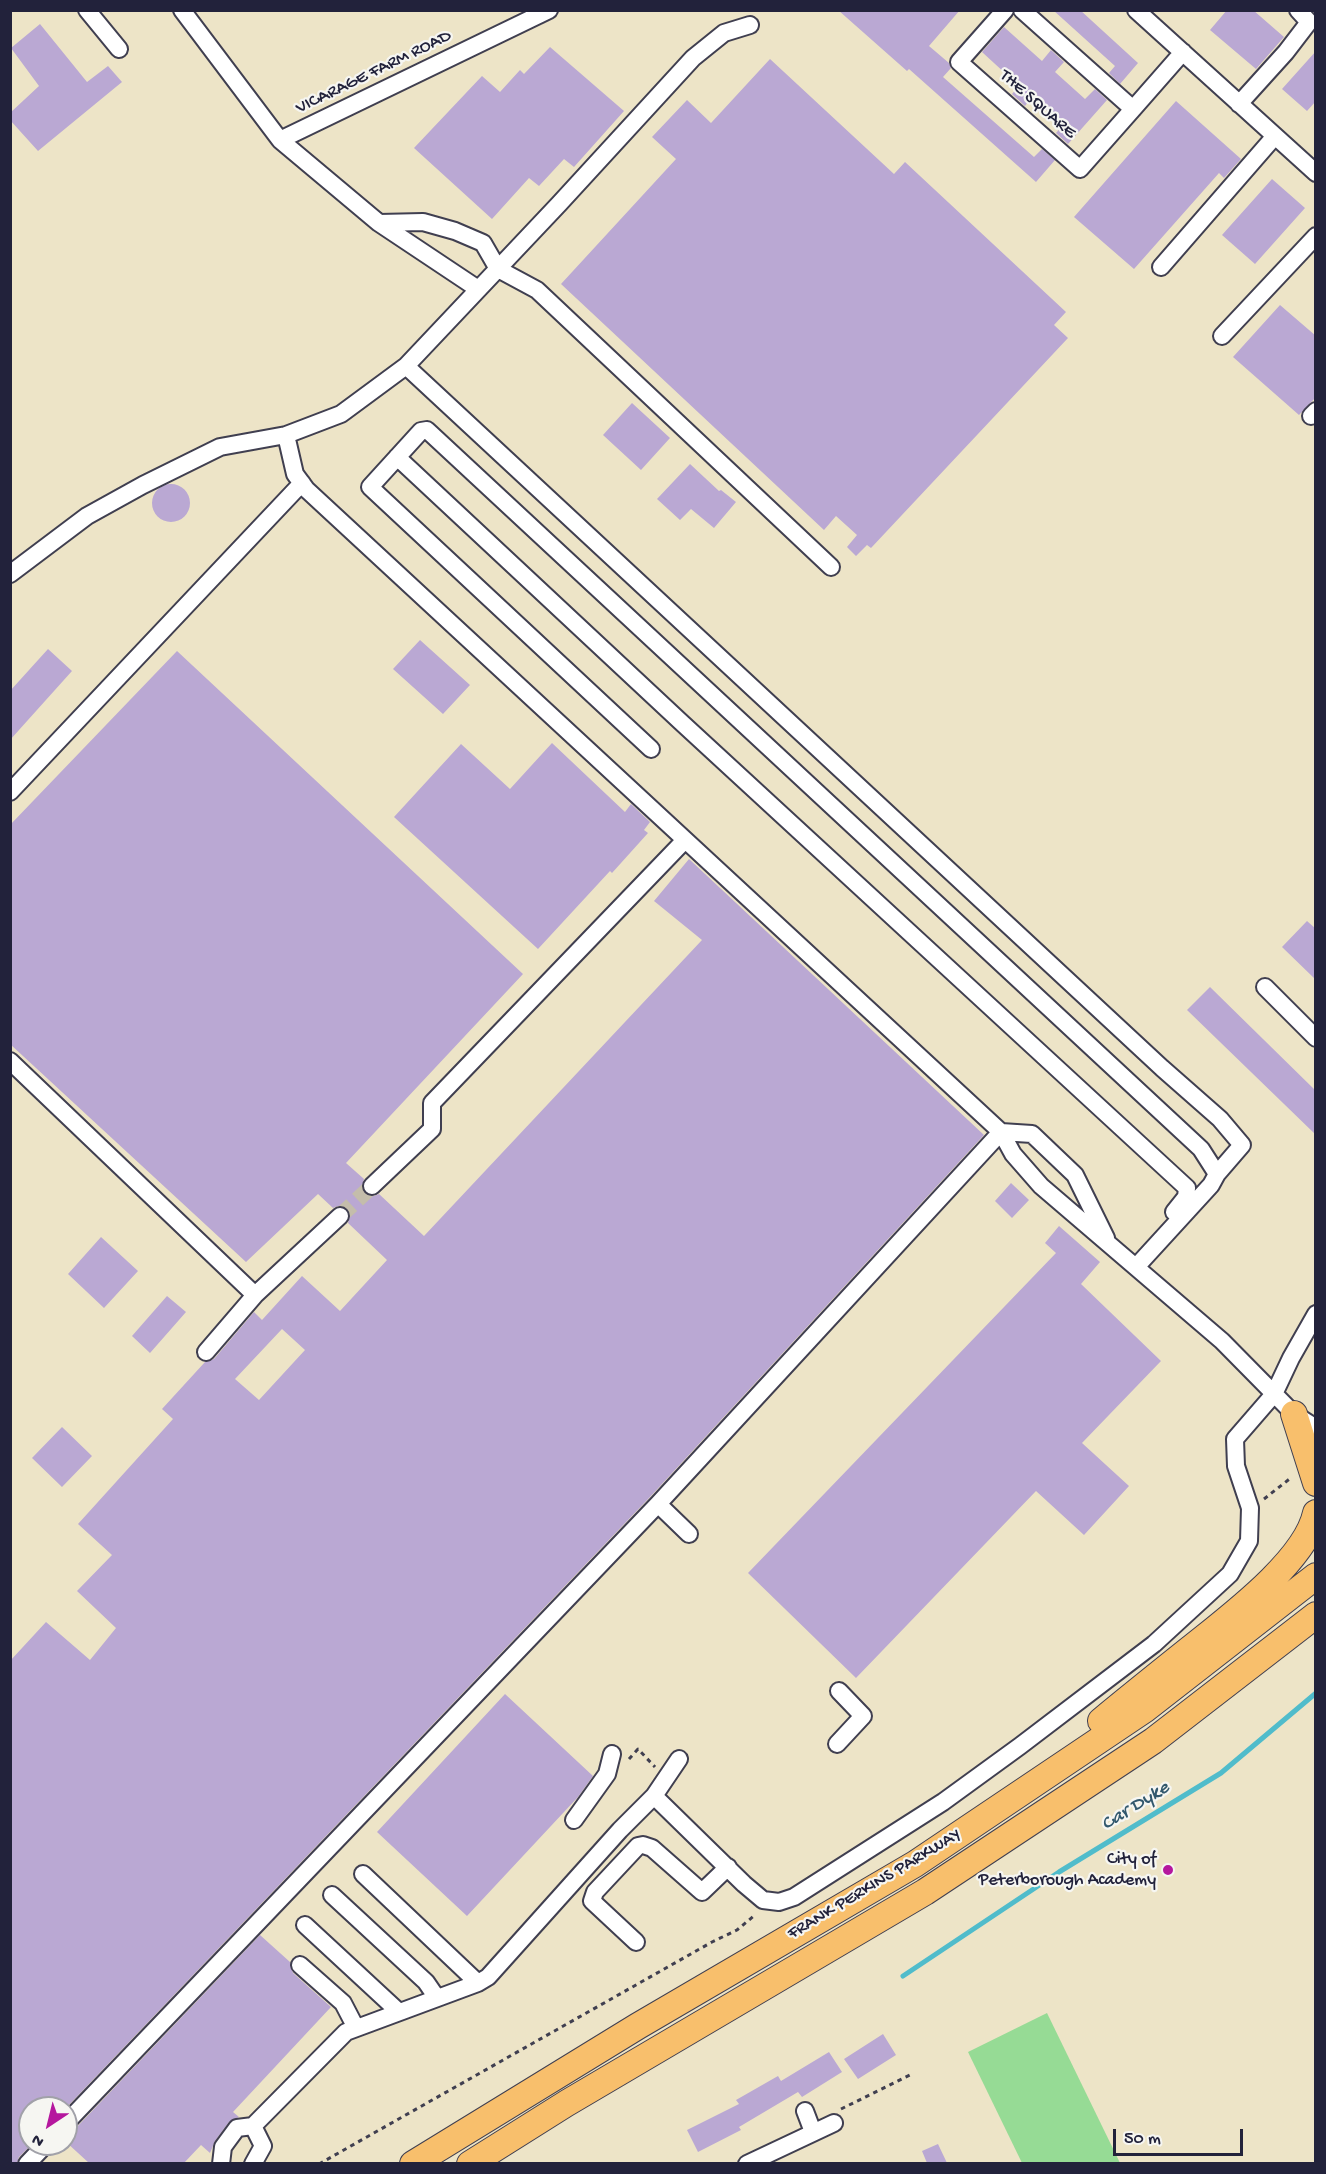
<!DOCTYPE html>
<style>
body{margin:0}
#map{position:relative;width:1326px;height:2174px;overflow:hidden;background:#ede4c7;font-family:"Gochi Hand",sans-serif}
canvas{display:block}
.frame{position:absolute;inset:0;border:12px solid #22223b;pointer-events:none}
.north{position:absolute;left:18px;top:2096px;width:60px;height:60px;box-sizing:border-box;background:#f6f6f2;border:2px solid #a1a1a9;border-radius:50%;rotate:215deg;font-size:16px;font-weight:700;line-height:24px;text-align:center;color:#22223b}
.north::after{content:'';display:block;margin:auto;width:21px;height:27px;background:#b5179e;clip-path:polygon(50% 0,100% 100%,50% 72%,0 100%)}
.scale{position:absolute;left:1113px;top:2129px;width:130px;height:27px;box-sizing:border-box;border:3px solid #22223b;border-top:0;padding-left:8px;font-size:18px;line-height:21px;white-space:nowrap;color:#22223b;-webkit-text-stroke:4px #f6f6f2;paint-order:stroke}
</style>
<div id="map">
<canvas width="1326" height="2174"></canvas>
<div class="frame"></div>
<div class="north">N</div>
<div class="scale">50 m</div>
</div>
<script>
const ctx = document.querySelector('canvas').getContext('2d');
ctx.lineJoin = 'round';
function paint(path, color) {
  ctx.fillStyle = color;
  ctx.fill(path, 'evenodd');
}
function trace(path, color, width, dash) {
  ctx.strokeStyle = color;
  ctx.lineWidth = width;
  ctx.lineCap = dash ? 'butt' : 'round';
  ctx.setLineDash(dash || []);
  ctx.stroke(path);
}
function write(font, color, halo, rows, align = 'center') {
  ctx.font = font + ' "Gochi Hand",sans-serif';
  ctx.lineWidth = 4.5;
  ctx.setLineDash([]);
  ctx.textBaseline = 'middle';
  ctx.strokeStyle = halo;
  ctx.fillStyle = color;
  for (const [text, x, y, turn = 0] of rows) {
    ctx.save();
    ctx.translate(x, y);
    ctx.rotate((+turn || 0) * Math.PI / 180);
    ctx.textAlign = isNaN(turn) ? turn : align;
    if (halo) ctx.strokeText(text, 0, 0);
    ctx.fillText(text, 0, 0);
    ctx.restore();
  }
}
paint(new Path2D(`
 M1047 2013 1120 2163H1022L968 2052Z`), '#96db95');
trace(new Path2D(`
 M903 1976 1059 1872 1221 1773 1316 1693`), '#50bccb', 5);
paint(new Path2D(`
 M838 10H960L929 46 949 63 951 68 943 77 1034 157 1042 149 1055 160 1036 182 909 69 907 71Z
 M1053 10H1080L1138 63 1120 84 1109 73 1115 66Z
 M1227 10H1253L1284 37 1256 69 1210 30Z
 M40 24 87 82 108 66 122 82 38 151 10 120V113L39 86 11 48Z
 M1004 27 1042 61 1051 50 1064 62 1055 72 1085 99 1095 89 1107 100 1068 144 1056 133 1063 125 1032 97 1025 106 1012 94 1019 86 982 52Z
 M550 47 624 111 574 167 564 159 539 186 529 178 492 219 414 148 482 76 500 92 520 70 524 74Z
 M1316 51V101L1307 111 1282 89Z
 M770 59 894 174 905 162 1066 312 1054 325 1068 338 871 548 867 545 856 556 847 547 857 535 836 516 824 530 561 284 676 159 652 137 687 100 711 123Z
 M1176 101 1241 159 1224 178 1219 173 1134 269 1074 217Z
 M1272 179 1305 208 1255 264 1222 235Z
 M1280 305 1316 336V397L1299 415 1233 357Z
 M632 403 670 438 641 470 603 435Z
 M690 464 719 491 721 490 736 502 714 528 691 509 680 520 657 499Z
 M152 503a19 19 0 1 1 38 0a19 19 0 1 1-38 0Z
 M420 640 470 685 443 714 393 669Z
 M48 649 72 671 10 740V691Z
 M177 651 523 974 346 1163 364 1179 362 1188 365 1194 374 1196 379 1194 424 1236 702 940 654 901 689 859 984 1135 650 1497 66 2108H30L32 2144 19 2157 17 2163H10V1661L46 1622 90 1660 116 1628 77 1591 112 1555 78 1524 173 1419 162 1409 205 1362 214 1359 254 1312 262 1320 302 1276 340 1311 387 1260 348 1223 350 1214 347 1208 338 1206 333 1208 318 1194 246 1262 10 1044V825ZM282 1329 305 1350 259 1400 235 1379Z
 M552 743 625 812 631 804 650 822 644 830 648 833 612 873 610 871 538 949 394 817 461 744 510 789Z
 M1307 921 1316 929V980L1282 947Z
 M1210 987 1316 1091V1135L1187 1010Z
 M1011 1183 1029 1200 1012 1218 995 1201Z
 M1059 1226 1100 1262 1081 1284 1161 1361 1082 1443 1129 1486 1084 1535 1036 1491 856 1678 748 1573 1056 1253 1045 1243Z
 M101 1237 138 1271 104 1308 68 1274Z
 M167 1296 186 1312 150 1353 132 1336Z
 M62 1427 92 1456 62 1487 32 1458Z
 M505 1694 593 1776 578 1797 467 1916 377 1832Z
 M260 1935 290 1962 293 1973 331 2007 233 2112 239 2117 229 2122 215 2141 210 2153 201 2145 184 2163H89L66 2142V2133L74 2130Z
 M883 2034 896 2055 858 2079 844 2059Z
 M829 2052 842 2072 802 2097 798 2092 739 2127 741 2130 698 2152 687 2130 739 2104 736 2100 778 2076 781 2081Z
 M938 2144 947 2163H927L922 2151Z`), '#baa8d3');
trace(new Path2D(`
 M340 1216 372 1186`), '#c4bdab', 16, [16, 8]);
const minor = new Path2D(`
 M87 10 119 49
 M182 10 280 140 379 223 478 289
 M1005 10 959 62 1080 169 1133 109
 M1022 10 1133 109 1183 52
 M1136 10 1316 173
 M750 25 724 33 693 58 559 204 406 366 341 414 286 435 295 474 306 489 1001 1132 1013 1154 1041 1186 1222 1341 1294 1414 1316 1428
 M1239 104 1286 52 1309 22 1298 10
 M280 140 549 10
 M379 223 423 222 455 231 483 243 498 269 537 290 831 567
 M1161 267 1275 136
 M1222 336 1316 236
 M406 366 1162 1068 1220 1119 1242 1145 1217 1174
 M1311 416 1316 411
 M397 457 682 723 1187 1188 1186 1197 1174 1212
 M10 574 87 516 143 485 220 447 286 435
 M651 749 370 487 421 431 427 430 1201 1149 1217 1174 1211 1185 1136 1267
 M10 792 302 483
 M1265 987 1316 1038
 M10 1061 255 1295
 M1001 1132 1032 1134 1075 1175 1106 1238
 M372 1186 432 1129V1103L685 840
 M206 1352 255 1295 340 1216
 M658 1504 689 1534
 M837 1744 863 1716 839 1691
 M654 1796 679 1759
 M574 1820 607 1774 612 1754
 M363 1874 478 1983
 M332 1895 426 1982 437 1998
 M305 1925 399 2012
 M636 1942 592 1901 595 1892 638 1846 643 1845 652 1848 702 1892 728 1867
 M300 1965 343 2003 356 2028
 M805 2111 813 2132
 M66 2123 658 1504 1001 1132
 M253 2126 263 2146 253 2164
 M27 2164 46 2144
 M221 2164 223 2147 237 2128 253 2126 346 2032 478 1983 488 1977 620 1830 654 1796 744 1884 763 1900 779 1902 794 1897 943 1802 1020 1746 1154 1644 1230 1574 1249 1541 1250 1508 1236 1466 1235 1439 1274 1394 1291 1358 1316 1314
 M747 2164 834 2123`);
const highway = new Path2D(`
 M1294 1414 1316 1483
 M1101 1721C1130 1697 1160 1673 1190 1649 1227 1619 1306 1561 1316 1513
 M413 2164 638 2026 915 1864 1144 1710 1316 1576
 M470 2164 567 2103 925 1892 1153 1741 1316 1615`);
trace(minor, '#403f50', 20);
trace(highway, '#403f50', 28);
trace(new Path2D(`
 M1264 1499 1292 1477
 M629 1759 638 1749 655 1767
 M841 2109 910 2075
 M319 2164 712 1942 737 1930 755 1915`), '#403f50', 3, [4.5, 4.5]);
trace(minor, '#fff', 16);
trace(highway, '#f8bf6c', 26);
for (const [x, y, r, color] of [
 [1168,1870,6,"#b5179e"]
]) {
  const dot = new Path2D();
  dot.arc(x, y, r, 0, 2 * Math.PI);
  ctx.fillStyle = color;
  ctx.fill(dot);
  trace(dot, '#f6f6f2', 2);
}
write('18px', '#22223b', '#f6f6f2', [
 ["VICARAGE FARM ROAD",374,73,-26],
 ["THE SQUARE",1037,105,41],
 ["FRANK PERKINS PARKWAY",875,1885,-31]
]);
write('18px', '#22223b', '#f6f6f2', [
 ["City of",1156,1860],
 ["Peterborough Academy",1156,1881]
], 'right');
write('italic 20px', '#32586d', '#f6f6f2', [
 ["Car Dyke",1136,1807,-32]
]);
</script>
